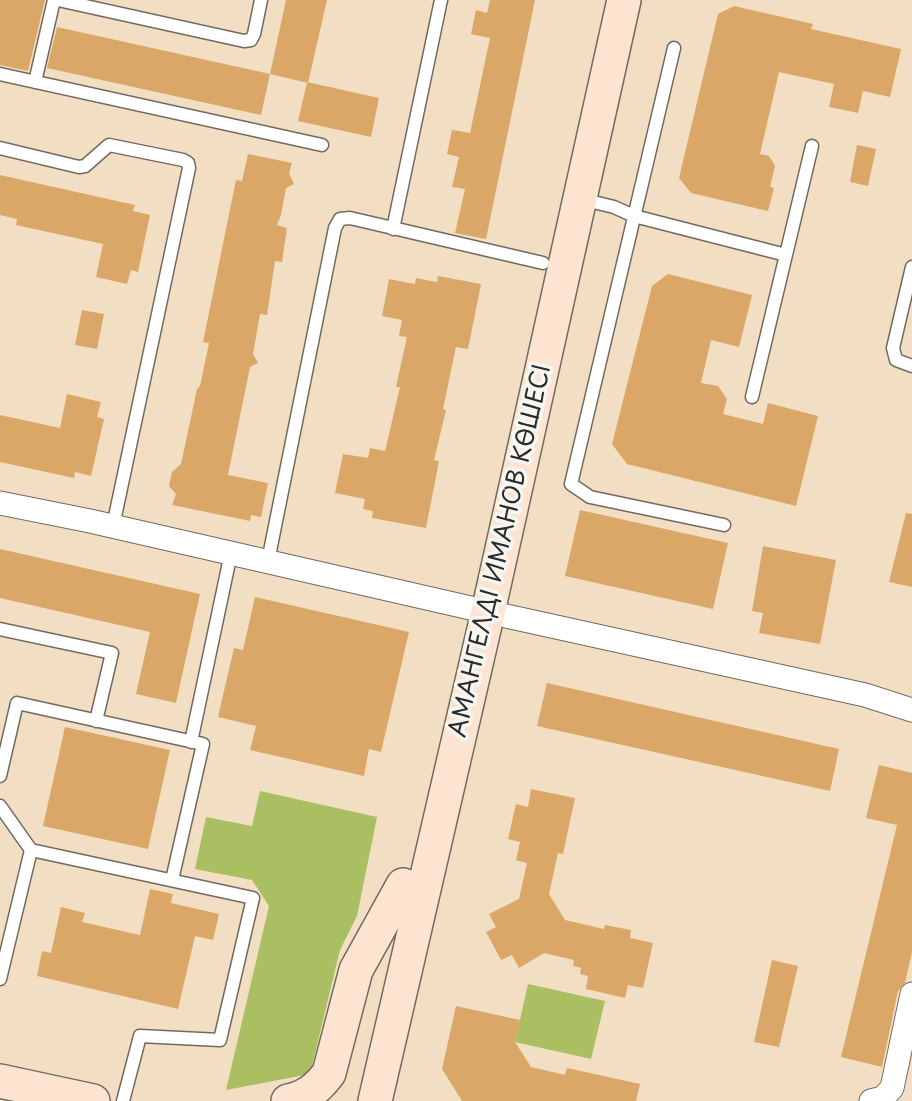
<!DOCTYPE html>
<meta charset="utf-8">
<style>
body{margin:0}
canvas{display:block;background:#f2dec2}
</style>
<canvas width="912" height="1101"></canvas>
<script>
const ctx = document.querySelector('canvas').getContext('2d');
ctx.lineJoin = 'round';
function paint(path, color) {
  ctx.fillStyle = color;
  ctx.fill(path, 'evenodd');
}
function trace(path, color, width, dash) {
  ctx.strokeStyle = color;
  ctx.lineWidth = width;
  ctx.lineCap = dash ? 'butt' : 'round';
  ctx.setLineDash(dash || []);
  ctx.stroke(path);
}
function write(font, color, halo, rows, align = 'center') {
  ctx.font = font + ' "Playpen Sans",sans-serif';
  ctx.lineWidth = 7;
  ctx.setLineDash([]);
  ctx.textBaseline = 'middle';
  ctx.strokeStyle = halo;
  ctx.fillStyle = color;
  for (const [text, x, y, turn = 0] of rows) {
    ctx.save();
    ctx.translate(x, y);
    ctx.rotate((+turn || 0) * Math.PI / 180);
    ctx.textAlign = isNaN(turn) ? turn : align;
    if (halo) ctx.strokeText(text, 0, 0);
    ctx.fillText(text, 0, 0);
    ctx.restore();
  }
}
paint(new Path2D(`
 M260 791 377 817 357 916 340 950 310 1074 226 1090 269 906 252 880 195 869 206 817 252 826Z
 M528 984 605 1001 591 1059 515 1042Z`), '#aabe62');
paint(new Path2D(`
 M0 0H45L28 71 0 65Z
 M286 0H327L308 83 270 74Z
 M490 0H535L486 239 455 233 465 189 452 187 459 157 447 154 452 130 470 133 490 38 471 34 476 10 487 13Z
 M734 6 813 24 811 29 901 49 890 97 863 91 858 113 829 107 834 84 779 72 760 154 769 156 775 166 770 187 774 188 768 211 691 193 679 178 718 14Z
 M57 27 270 74 261 115 47 68Z
 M307 82 379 98 371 137 298 121Z
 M857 145 876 149 868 186 850 182Z
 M248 154 292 163 289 173 294 184 286 188 281 215 277 225 287 228 282 262 275 261 267 315 260 314 253 354 258 363 250 367 228 475 268 483 261 517 251 515 250 521 172 505 176 494 169 486 172 472 181 464 197 389 200 386 209 343 203 342 236 180 242 181Z
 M0 175 135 205 133 211 150 215 138 272 131 270 127 284 96 277 103 244 16 225 17 219 0 215Z
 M668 274 752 295 739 347 711 340 701 383 718 386 727 399 723 414 763 424 768 403 818 416 796 506 627 464 612 444 652 286Z
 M438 276 481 284 468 349 456 347 443 409 446 410 434 460 439 461 426 528 372 518 373 511 363 509 365 499 335 493 343 454 368 458 370 448 385 451 400 387H396L407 337 399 336 402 320 382 316 389 279 415 284 416 278 437 282Z
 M82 310 104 314 97 349 75 345Z
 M67 394 101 402 97 417 104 419 91 476 75 472 74 478 0 462V415L60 428Z
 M580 510 728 543 713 609 565 576Z
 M906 513 912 514V587L889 582Z
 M763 546 836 560 820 644 759 633 763 613 752 611Z
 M0 549 200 594 176 703 136 694 150 632 0 598Z
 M255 597 409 632 381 752 369 749 364 776 250 750 256 726 218 717 234 648 243 650Z
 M547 683 839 749 830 791 537 726Z
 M65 727 170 750 148 849 43 826Z
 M879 765 912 773V952L905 983 898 991 882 1067 841 1057 897 825 866 818Z
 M531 789 575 798 563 854 558 853 549 894 565 920 604 929 605 925 631 930 630 938 653 943 643 988 628 985 625 998 586 989 588 976 580 974 581 968 573 966 574 960 544 953 519 968 512 955 501 960 486 932 496 927 489 914 519 899 527 863 516 860 520 842 508 839 516 804 528 807Z
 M150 889 173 894 171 903 219 914 213 940 195 936 178 1009 37 976 42 951 51 953 61 907 85 913 82 922 140 935Z
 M772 960 798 966 779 1047 754 1042Z
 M456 1006 520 1020 515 1042 531 1067 565 1075 567 1068 640 1084 636 1101H462L442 1069Z`), '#dba768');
const service = new Path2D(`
 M58 0 244 41 251 40 254 34 261 0
 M674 48 571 484 590 497 724 525
 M0 74 322 145
 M35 82 54 0
 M0 148 79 167 85 166 109 145 183 160 188 163 189 168 113 526
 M581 199 614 207 634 216 786 255
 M393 229 441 0
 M912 267 893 348 896 360 912 366
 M752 397 812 146
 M268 561 335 228 340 219 350 218 543 263
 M0 629 112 653 96 721
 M191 742 231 553
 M0 776 17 703 203 744 172 880
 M0 806 31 850 253 898 220 1040 140 1036 123 1101
 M0 979 31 850`);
const minor = new Path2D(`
 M0 503 90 521 488 612 865 695 912 710
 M871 1101 883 1098 892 1088 912 994`);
const secondary = new Path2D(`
 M0 1081 93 1101
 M288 1101C307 1097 318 1088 329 1073L356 970 403 885
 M375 1101 488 612 624 0`);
trace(service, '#716a60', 15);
trace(minor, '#716a60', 25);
trace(secondary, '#716a60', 36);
trace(service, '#fff', 12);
trace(minor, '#fff', 23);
trace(secondary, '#fde4d0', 33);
write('24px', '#2b2b2b', '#f6f6f2', [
 ["АМАНГЕЛДІ ИМАНОВ КӨШЕСІ",501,551,-77]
]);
</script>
